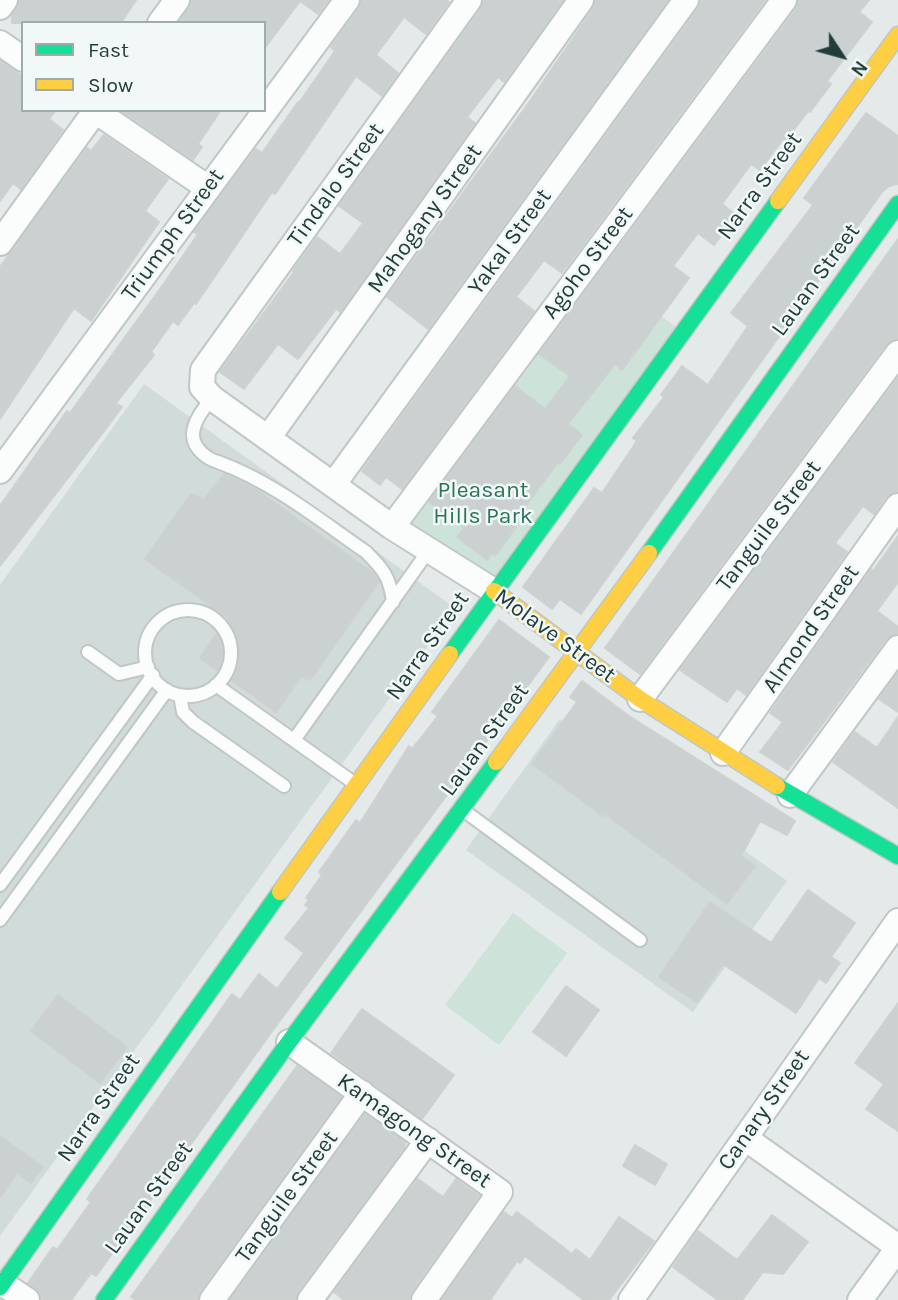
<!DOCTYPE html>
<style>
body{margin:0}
#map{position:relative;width:898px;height:1300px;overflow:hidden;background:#e4e9e9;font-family:Karla,sans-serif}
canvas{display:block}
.legend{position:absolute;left:21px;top:21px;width:245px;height:91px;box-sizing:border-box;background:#f2f8f7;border:2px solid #9eadac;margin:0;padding:9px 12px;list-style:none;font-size:21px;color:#213d3c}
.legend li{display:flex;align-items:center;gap:14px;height:35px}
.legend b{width:35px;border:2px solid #9eadac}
.north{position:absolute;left:807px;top:21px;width:70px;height:70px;-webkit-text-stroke:5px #f2f8f7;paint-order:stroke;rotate:126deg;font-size:19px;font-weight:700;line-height:28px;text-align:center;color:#213d3c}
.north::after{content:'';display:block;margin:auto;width:24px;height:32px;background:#213d3c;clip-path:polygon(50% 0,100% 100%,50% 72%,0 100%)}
</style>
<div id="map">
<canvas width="898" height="1300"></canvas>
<ul class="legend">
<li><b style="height:9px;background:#16e098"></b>Fast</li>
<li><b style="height:9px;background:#ffcf43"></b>Slow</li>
</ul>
<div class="north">N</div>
</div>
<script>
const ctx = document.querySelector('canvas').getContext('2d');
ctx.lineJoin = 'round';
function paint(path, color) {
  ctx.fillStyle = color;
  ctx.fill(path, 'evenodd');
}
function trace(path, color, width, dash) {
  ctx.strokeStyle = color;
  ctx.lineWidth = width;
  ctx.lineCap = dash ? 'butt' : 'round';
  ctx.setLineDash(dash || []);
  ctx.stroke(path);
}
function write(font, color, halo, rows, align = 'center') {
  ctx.font = font + ' Karla,sans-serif';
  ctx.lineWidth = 5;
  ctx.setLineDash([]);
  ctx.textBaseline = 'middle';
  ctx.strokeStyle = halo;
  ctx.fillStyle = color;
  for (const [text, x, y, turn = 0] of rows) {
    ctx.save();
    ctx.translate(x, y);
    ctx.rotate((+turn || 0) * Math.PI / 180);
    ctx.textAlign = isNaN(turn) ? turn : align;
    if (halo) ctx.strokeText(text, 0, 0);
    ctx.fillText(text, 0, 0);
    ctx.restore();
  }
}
paint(new Path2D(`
 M144 384 455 608 0 1236V585Z
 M560 719 787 881 693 1012 466 850Z`), '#d1dbd9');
paint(new Path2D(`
 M588 262 677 328 497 586 399 521Z
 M513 913 567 953 499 1045 445 1005Z`), '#cde2d9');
const building = new Path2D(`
 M20 0H136L121 23H12V16Z
 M192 0H329L318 14 300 1 264 49V23H179Z
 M362 0H446L449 2 426 34 404 17 376 55 398 73 382 96 356 76 289 174 275 194 272 192 196 304 194 303 178 325 173 321 151 352 154 355 116 403 122 407 108 426 0 566V506L67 411 70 413 165 282 198 234 194 232 249 158 256 149 262 153 298 102 299 103 335 51 331 47 359 9Z
 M484 0H563L504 82 498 77 467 117 475 123 340 312 336 309 298 359 278 344 244 389 220 372 294 272 293 271 317 237 340 254 363 223 339 206 481 9Z
 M596 0H668L428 329 387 297 530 101 593 9Z
 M701 0H765L562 273 544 260 516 297 534 311 402 489 386 477 380 485 362 471 698 9Z
 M799 0H869L859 12 872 22 827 81 831 84 810 112 809 110 786 140 784 138 760 170 751 164 722 204 736 215 714 245 698 233 673 266 689 278 622 370 615 364 568 424 582 435 560 464 558 462 512 524 516 527 495 556 492 553 487 560 457 537 464 528 429 502 515 386 545 409 570 376 539 354 796 9Z
 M0 61 23 77V110H56L49 119 63 130 21 189 13 183 0 201Z
 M221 110 198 144 202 147 193 160 122 111Z
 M866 113 898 136V184L889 186 882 192 581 614 560 599 552 609 523 587 594 488 602 493 637 441 633 438 664 397 661 395 682 366 708 385 748 326 731 313 813 205 804 198Z
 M104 135 168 179 145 211 159 222 91 321 74 308 0 419V267L87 148 91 151Z
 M898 239V338L886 344 640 674 605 648Z
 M898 378V491L886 497 874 514 863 506 835 543 847 552 746 695 737 688 727 702 680 670Z
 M224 474 257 490 373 573 379 582 310 680 301 677 276 712 200 658 228 618 145 559 191 494 204 499Z
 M898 536V582L877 611 898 627V633L886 639 788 770 760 752 783 722 770 713 871 569 873 571Z
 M499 620 549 657 273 1030 96 1276 91 1273 71 1300H42L40 1293 28 1283 53 1247 57 1250 91 1202 87 1199 232 994 240 1000 259 974 277 989 304 953 285 938 309 908 305 905 309 900 306 898 322 875 319 872 356 820 360 823 409 746 412 749 438 716 432 712Z
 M898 673V712L879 699Z
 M582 681 629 716 795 821 787 835 760 821 741 856 755 866 727 904 605 814 603 816 532 764 577 702 570 697Z
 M898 717V808L833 762 855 732 877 748Z
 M808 890 855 923 831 957 840 963 826 983 819 978 796 1013 723 964 697 1002 659 977 710 902 771 943Z
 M566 986 599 1010 566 1056 533 1032Z
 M58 995 127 1047 100 1083 31 1031Z
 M898 1003V1131L866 1109 884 1084 855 1063Z
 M362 1009 454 1075 422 1119 331 1053Z
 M297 1066 341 1097 200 1291 197 1300H136L131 1297Z
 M365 1114 405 1143 404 1148 298 1291 295 1300H230Z
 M0 1136 43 1167 31 1183 17 1173 0 1197Z
 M635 1145 667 1164 655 1185 623 1166Z
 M418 1179 443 1197 456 1179 479 1196 412 1291 409 1300H344L334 1292Z
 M504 1212 512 1218 517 1212 572 1254 576 1249 590 1260 619 1217 654 1241 609 1300H584L525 1256 520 1263 517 1261 490 1300H442Z
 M772 1215 808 1242 783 1274 763 1272 742 1300H718L673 1267 698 1231 737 1260Z`);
paint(building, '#cbd1d0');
trace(building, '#cdd2d1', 2);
const lane = new Path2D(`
 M212 398C204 408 192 423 193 436 194 449 207 459 218 462 273 482 318 519 366 552 383 569 390 577 393 602
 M145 653a43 43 0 1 1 86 0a43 43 0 1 1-86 0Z
 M88 652 119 674 148 667
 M216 685 354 783
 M180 695 183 712 193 722 284 786
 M294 740 429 550
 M463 810 640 940
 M0 885 153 675
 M0 920 167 690`);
const street = new Path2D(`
 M469 0 203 370 202 387 212 398 392 527 494 591
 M0 7 5 0
 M160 23 177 0
 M0 43 23 59
 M94 110 208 188
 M0 243 96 110
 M268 438 581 0
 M0 471 347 0
 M333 485 686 0
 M392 527 784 0
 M640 699 898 353
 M723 753 898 506
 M790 795 898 648
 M289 1042 500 1192 424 1300
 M745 1138 898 1247
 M3 1284 27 1300
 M212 1300 362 1093
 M310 1300 428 1140
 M631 1300 898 921
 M860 1300 898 1248`);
const fast = new Path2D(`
 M649 553 898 204
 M450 654 778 201
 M777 786 898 856
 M0 1287 280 892
 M104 1300 289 1042 496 762`);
const slow = new Path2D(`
 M778 201 898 35
 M494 591 640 699 777 786
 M496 762 649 553
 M280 892 450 654`);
trace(lane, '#c1c6c6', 16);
trace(street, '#c1c6c6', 28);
trace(fast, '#bfc7c6', 19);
trace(slow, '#bfc7c6', 19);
trace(lane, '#fbfcfc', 12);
trace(street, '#fbfcfc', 24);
trace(fast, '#16e098', 16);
trace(slow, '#ffcf43', 16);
write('23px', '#213d3c', '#f2f8f7', [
 ["Tindalo Street",336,185,-54],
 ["Narra Street",760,186,-54],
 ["Mahogany Street",425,219,-54],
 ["Triumph Street",173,235,-54],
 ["Yakal Street",510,242,-54],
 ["Agoho Street",588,263,-53],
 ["Lauan Street",816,280,-54],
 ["Tanguile Street",769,526,-53],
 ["Almond Street",811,629,-55],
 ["Molave Street",555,636,36],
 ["Narra Street",428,646,-55],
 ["Lauan Street",485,740,-54],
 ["Narra Street",99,1108,-55],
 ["Canary Street",764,1110,-55],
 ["Kamagong Street",414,1131,35],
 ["Tanguile Street",287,1197,-54],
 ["Lauan Street",149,1198,-54]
]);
write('23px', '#2b7459', '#f2f8f7', [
 ["Pleasant",483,490],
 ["Hills Park",483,516]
]);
</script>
